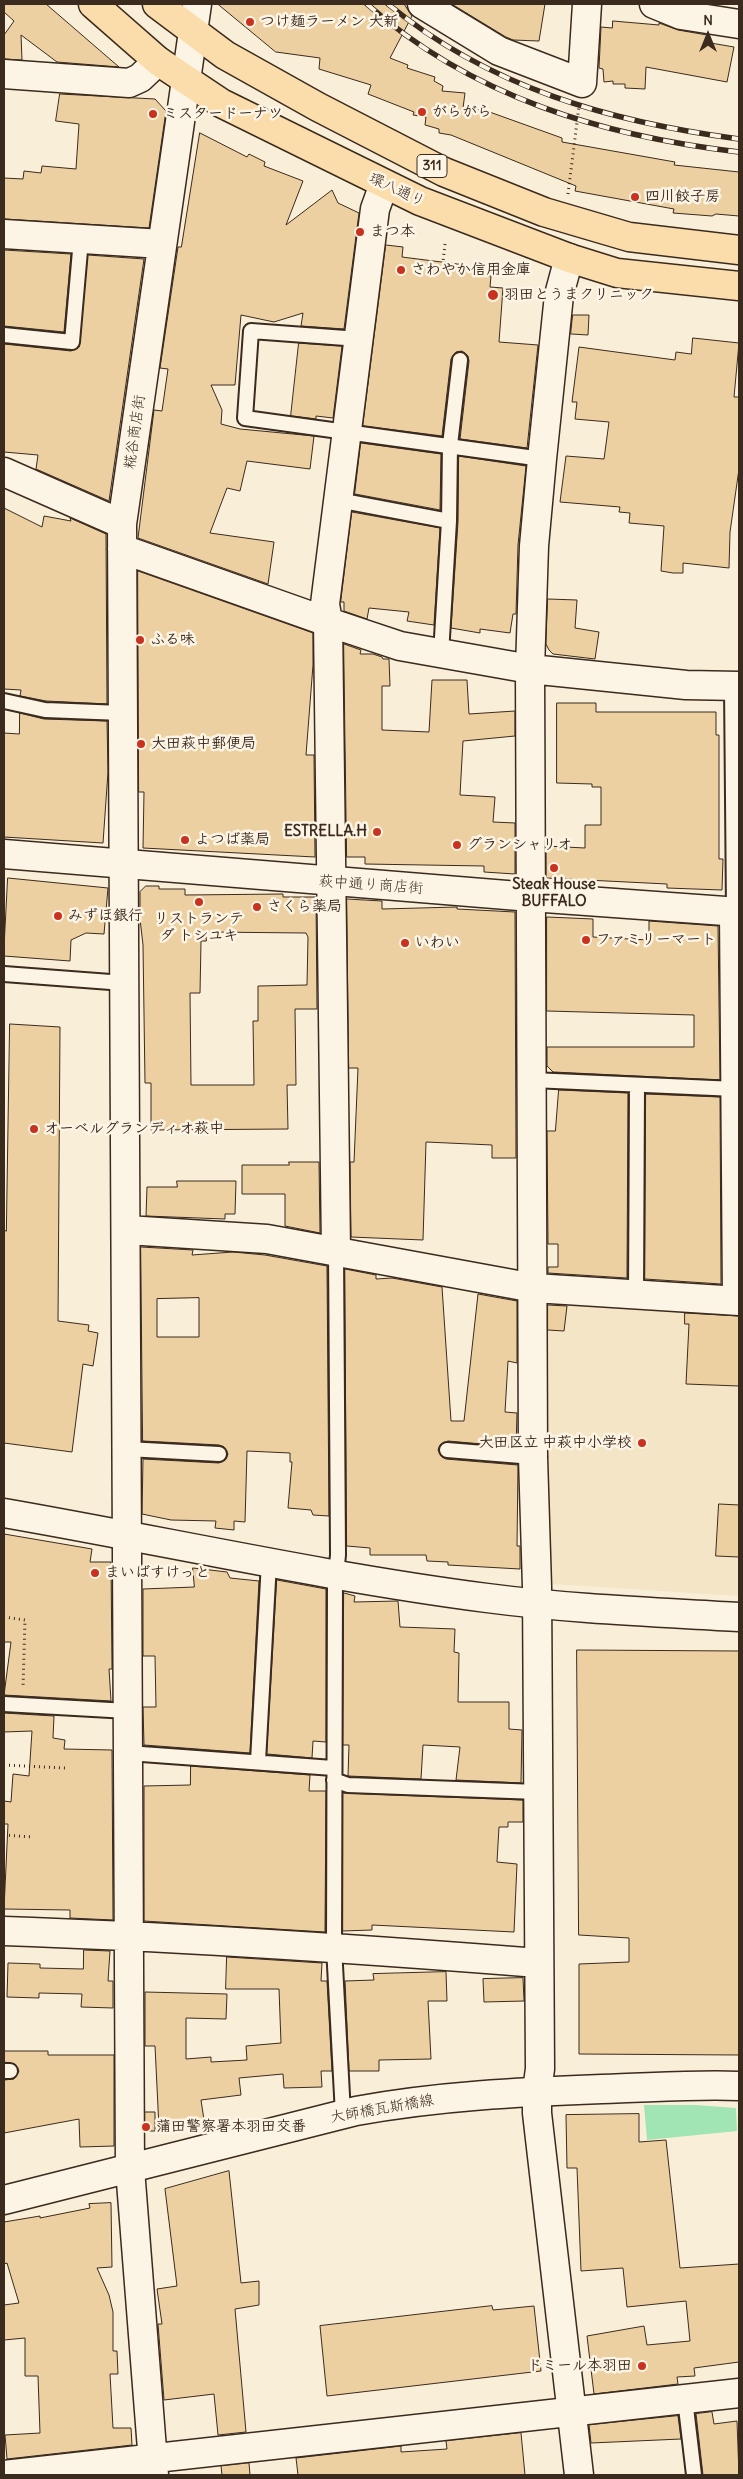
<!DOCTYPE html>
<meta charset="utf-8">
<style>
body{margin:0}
#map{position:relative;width:743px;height:2479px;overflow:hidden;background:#f9eed7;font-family:Delius,sans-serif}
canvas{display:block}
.frame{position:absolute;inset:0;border:5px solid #3b2a1e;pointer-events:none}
.north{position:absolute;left:683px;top:10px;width:50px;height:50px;-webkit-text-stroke:4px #fcf5e5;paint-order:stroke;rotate:0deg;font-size:14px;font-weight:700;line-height:20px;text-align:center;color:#3b2a1e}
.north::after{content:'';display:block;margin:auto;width:18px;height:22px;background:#3b2a1e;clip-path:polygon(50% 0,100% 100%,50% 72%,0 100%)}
</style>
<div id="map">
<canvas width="743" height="2479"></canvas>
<div class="frame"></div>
<div class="north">N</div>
</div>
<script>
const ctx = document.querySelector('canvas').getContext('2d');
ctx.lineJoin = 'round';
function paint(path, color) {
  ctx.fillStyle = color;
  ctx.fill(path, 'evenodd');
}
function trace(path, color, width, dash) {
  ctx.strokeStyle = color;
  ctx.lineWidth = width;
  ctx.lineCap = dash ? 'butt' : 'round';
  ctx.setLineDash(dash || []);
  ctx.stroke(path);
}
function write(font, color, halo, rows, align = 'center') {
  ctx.font = font + ' Delius,"Klee One",sans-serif';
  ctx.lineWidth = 5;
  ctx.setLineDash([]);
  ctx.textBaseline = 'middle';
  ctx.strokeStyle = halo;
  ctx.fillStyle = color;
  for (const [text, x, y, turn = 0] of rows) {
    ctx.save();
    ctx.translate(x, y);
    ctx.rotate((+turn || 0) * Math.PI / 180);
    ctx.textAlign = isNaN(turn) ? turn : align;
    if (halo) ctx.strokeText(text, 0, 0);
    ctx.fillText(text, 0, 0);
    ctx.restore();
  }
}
paint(new Path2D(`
 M551 1298 739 1309V1596L552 1584 545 1578 544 1304Z`), '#f5e5c7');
paint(new Path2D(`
 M644 2105H696L736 2108 737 2131 647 2140Z`), '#a1e6b2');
const building = new Path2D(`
 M4 4H46L119 67 57 62 21 35 22 60 4 59V35L14 21 4 12Z
 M218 4H404L412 16 390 58 408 65 407 68 435 77 434 81 443 86 442 91 465 93 463 108 484 110 562 138V142L675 162 674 165 739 172V216L716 214 712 216 673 213 674 209 575 191 576 186 451 135 439 133V129L425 125 426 117 413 115 414 112 368 94 371 85 319 69 320 58 276 52Z
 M452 4H545L539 41 513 40 506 37Z
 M613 21 659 25V23L678 30 707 35 705 42 734 47 727 82 646 67 645 89 625 88V84H613V81L604 82 603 69 599 68 601 27 612 28Z
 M60 94 155 99 166 111 149 228 4 219V178L23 179 24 171 41 173 42 166 76 169 79 124 56 121Z
 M200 133 247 157 249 154 265 162 264 166 303 181 286 225 332 190 338 203 359 213 344 329 301 326 303 313 274 322 241 315 235 385H211L222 410 221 424 240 429 314 436 310 469 247 461 240 491 227 488 210 533 274 542 268 584 138 538 154 410 162 411 168 369 160 368 178 247H181Z
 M386 245 403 247 402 257 465 265 480 275 491 276 490 287 503 288 499 342 538 345 527 448 460 439 469 361 468 356 462 351 456 352 451 359 442 436 363 426Z
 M4 250 71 254 64 332 4 326Z
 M88 255 144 259 109 501 36 469 38 455 4 452V344L71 351 79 347Z
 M573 315H589L588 335 571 334Z
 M693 338 739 343 734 397H739V469L730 532 729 568 683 563V573H673L661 571 664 526 629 523 630 513 619 512 620 507 560 502 566 456 604 459 609 422 575 419 577 402H572L579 347 675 360 676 352 691 354Z
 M299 343 342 346 333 418 316 416V419L291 416Z
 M361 443 441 454 440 510 355 494Z
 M459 456 526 466 518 545 516 614H513L510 633 480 629V633L451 628 458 522Z
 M4 508 42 527 44 516 71 521 70 518 106 534 107 704 46 701 20 696 21 690 4 689Z
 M352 512 440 528 434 625 407 621 409 612 369 608 367 619 344 611V602H341Z
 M138 571 313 633V665L306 755H314L315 857 143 848 144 792H139Z
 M548 599 577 600 575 628 599 632 595 659 553 654 549 650 546 644Z
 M344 644 361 650 360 654H373L382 657 383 659H389L390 686H382V730L429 732 432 680H467L469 714 515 711V736L463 741 460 795 495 797 493 822 515 823V874L484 872V866L365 864V857H347Z
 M557 703H596V712H716V735H719V859H723L722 890 667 888V884L546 878V846L585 848V825H601V787H592V784L557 783Z
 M20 713 44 719 107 721 108 772 103 843 4 837V733L19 734Z
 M8 878 108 888 104 934 86 933 71 940 70 961 4 956Z
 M146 886H159V889H185V895L283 894V897H316L317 1009H295L296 1085H287L288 1129 151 1130V1083H145L143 945 140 919V892ZM206 932 306 933 308 937 307 985 258 986V1021H253L254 1085H191L190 993H200L201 941H206Z
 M347 899 382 901V909L457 907V909L515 912 516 1158H492V1145L426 1142 423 1240 351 1237 350 1162H354L358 1068H349Z
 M547 917 593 919V937L649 940V921L718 926 720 1080 553 1072 547 1066V1047H694V1015L547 1011Z
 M10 1024 60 1027 58 1321 89 1325 88 1331 98 1333 93 1366 83 1364 72 1452 4 1443V1230L6 1231Z
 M559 1090 628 1093 627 1278 548 1273V1267H558V1244H548L547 1131H555Z
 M646 1094 720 1097 721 1284 645 1279Z
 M289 1162H319L320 1233 285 1226V1194H242V1165H289Z
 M177 1181H236L235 1214H225V1219L146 1216 147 1187H177Z
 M141 1247 193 1250 192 1255 233 1252 265 1255 327 1266 329 1516 313 1515 311 1510 288 1508 292 1462H290V1453L247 1451 245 1522 234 1521V1530L215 1528 216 1521 171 1520 142 1514 143 1459 219 1463 226 1459 228 1454 224 1447 219 1445 143 1441ZM199 1298V1337H157V1299Z
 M345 1269 376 1275V1279L392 1278 442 1287 451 1421H464L478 1294 517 1301V1363L508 1361 505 1412 517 1413 516 1447 448 1441 440 1445 438 1450 442 1457 446 1459 518 1465 517 1546H520V1569L448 1565V1562L427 1561 426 1555H370V1548L347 1546Z
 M548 1305 567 1306 564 1331 548 1330Z
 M685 1313 739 1316V1386L686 1384 689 1324H685Z
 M719 1504 739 1505V1557L716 1556Z
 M4 1534 92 1549 90 1562H111L112 1669H109L111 1701 4 1695 11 1642H4Z
 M193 1568 227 1572 230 1578 259 1581 250 1753 144 1745 143 1707H156L155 1656H143V1589L194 1587Z
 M277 1580 326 1589V1742L313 1741 312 1758 267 1754Z
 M344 1593 355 1596 354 1602 398 1601 400 1627 455 1629 454 1652 459 1653 458 1702H509V1729L522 1730 521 1783 456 1780 460 1747 423 1745 421 1779 348 1776 349 1745H343Z
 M577 1650 739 1651V2055L579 2054V1964L629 1962V1938L579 1935Z
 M4 1713 54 1716 53 1738 65 1740 64 1749 112 1750 113 1920 70 1918V1910L4 1909 8 1824H4V1801L11 1802 13 1774 29 1776 32 1731 4 1732Z
 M191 1766 310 1775 309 1791H326L325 1932 144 1921V1786L190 1785Z
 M343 1793 523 1800V1822H508V1827H499L497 1862 517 1864 514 1932 372 1925V1930L343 1931Z
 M84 1950 110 1951 108 1981H113V2008L81 2007 82 1994 39 1993V1998L7 1997 8 1963 40 1964V1968L83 1969Z
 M227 1957 322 1963 321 1981H327L332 2071H321L322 2087 284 2088 283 2074 239 2078 241 2095 201 2100 204 2120 159 2128 155 2046H145V1992L227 1994 226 2019 186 2018V2059L211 2057V2062L247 2060 246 2046 281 2043 279 1989H226Z
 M446 1972 447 2001H428L431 2059 379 2060V2071H349L345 1981 374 1980 373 1974Z
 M523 1978 524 2001 484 2002 483 1979Z
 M4 2051H48V2055H114V2146L80 2147 79 2119 4 2133V2080L14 2079 19 2071 15 2064 4 2062Z
 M145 2112H155V2131H145Z
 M639 2114V2142L666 2140 680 2268 739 2264V2362L694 2368 695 2376 677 2377 678 2384 594 2394 587 2336 644 2326 647 2345 690 2341 686 2301 627 2307 623 2268 581 2271 577 2168H567L566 2115Z
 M229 2171 241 2283 259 2281V2305L235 2309 246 2432 218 2435 214 2394 164 2400 158 2324H162L157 2289 177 2286 165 2189Z
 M111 2203 112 2267 97 2268 109 2295 113 2312V2351H117L118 2374H110L113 2428H131L132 2445 7 2459 5 2435 40 2433 38 2376H25V2338L4 2340V2305L19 2303 7 2263 4 2264V2222L40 2216V2218L90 2208 89 2204Z
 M492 2306 493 2310 534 2306 541 2371 327 2396 320 2326Z
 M712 2412 714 2424 737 2421 739 2475H703L696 2414Z
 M678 2416 681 2439 591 2443 589 2425Z
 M521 2433 525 2475H298L296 2458 401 2446V2452L447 2449 446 2441Z
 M249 2463 250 2475H222L221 2466Z`);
paint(building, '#edd0a1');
trace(building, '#3b2a1e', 1);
const service = new Path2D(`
 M4 335 72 342 81 239
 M359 339 251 331 245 418 542 459
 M338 500 449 521
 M441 654 449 521 450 445 460 360
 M732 686 734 911
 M4 701 45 710 122 713
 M4 974 124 983
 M532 1080 736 1089
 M336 1251 338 1555 335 1584 334 1947 343 2114
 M636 1295 637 1086
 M127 1449 219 1454
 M447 1450 533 1457
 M4 1704 128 1711
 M128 1753 333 1768
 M258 1761 269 1562
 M334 1780 348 1785 538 1792
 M4 2071H10
 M685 2399 694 2475`);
const minor = new Path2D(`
 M422 4 499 51 582 83 587 4
 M654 4 681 15 739 24
 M4 74 129 83 140 78 158 61
 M4 234 162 244
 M569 258 559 295 542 459 534 546 530 669 533 1457 537 1587 540 2069 537 2091V2113L579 2475
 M4 472 122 524
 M122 549 328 622 400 646 530 669 686 685 739 686
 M734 911 737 1301
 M127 1230 267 1239 534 1288 739 1301
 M336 1251 328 622 325 604 375 209 384 184
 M4 1931C182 1937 360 1949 538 1963
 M4 2475 739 2393
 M154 2475 130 2169 122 524 197 4`);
const tertiary = new Path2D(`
 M4 854 531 897 739 912
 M4 1513C165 1541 325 1577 487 1598 571 1609 655 1612 739 1617
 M4 2200 356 2111C438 2096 520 2092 602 2089 648 2088 694 2084 739 2086`);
const primary = new Path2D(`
 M93 4 158 61 221 103 420 201 569 258 617 273 739 286
 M157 4 225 55 318 107 444 172 544 212 629 237 739 250`);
trace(service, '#3b2a1e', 18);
trace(minor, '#3b2a1e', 31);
trace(tertiary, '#3b2a1e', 31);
trace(primary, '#3b2a1e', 31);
trace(new Path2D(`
 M568 194 579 106
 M445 244 443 262 458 266
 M4 1617 25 1620 23 1688
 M4 1765 66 1768
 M4 1835 32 1837`), '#3b2a1e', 3, [1, 4]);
trace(service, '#fcf5e5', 14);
trace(minor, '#fcf5e5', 28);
trace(tertiary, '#fcf5e5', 28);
trace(primary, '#fbddab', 28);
const rail = new Path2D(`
 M367 4C472 97 603 136 739 152
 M388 4C490 88 611 122 739 139`);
trace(rail, '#3b2a1e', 5.5);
trace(rail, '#fcf5e5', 4, [11]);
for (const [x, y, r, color] of [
 [250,22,5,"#c8321e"],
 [422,112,5,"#c8321e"],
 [153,114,5,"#c8321e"],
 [635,197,5,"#c8321e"],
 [360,232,5,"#c8321e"],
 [401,270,5,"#c8321e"],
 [493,295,6,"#c8321e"],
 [140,640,5,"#c8321e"],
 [141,744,5,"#c8321e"],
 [377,832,5,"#c8321e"],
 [185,840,5,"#c8321e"],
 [457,845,5,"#c8321e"],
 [554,868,5,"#c8321e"],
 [199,902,5,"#c8321e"],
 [257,907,5,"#c8321e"],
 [58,916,5,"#c8321e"],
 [586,940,5,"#c8321e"],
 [405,943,5,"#c8321e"],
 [34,1129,5,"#c8321e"],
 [642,1443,5,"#c8321e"],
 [95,1573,5,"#c8321e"],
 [146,2127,5,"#c8321e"],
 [642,2366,5,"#c8321e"]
]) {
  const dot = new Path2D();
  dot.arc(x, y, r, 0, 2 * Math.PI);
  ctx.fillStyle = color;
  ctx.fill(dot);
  trace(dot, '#fcf5e5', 2);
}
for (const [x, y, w] of [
 [432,166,30]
]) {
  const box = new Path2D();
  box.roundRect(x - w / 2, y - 11.5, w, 23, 4);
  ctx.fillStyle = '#fcf5e5';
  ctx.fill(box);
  trace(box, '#3b2a1e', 1);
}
write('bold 14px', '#3b2a1e', null, [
 ["311",432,166]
]);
write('bold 15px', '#3b2a1e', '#fcf5e5', [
 ["つけ麺ラーメン 大新",260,22],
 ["がらがら",432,112],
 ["ミスタードーナツ",163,114],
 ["四川餃子房",645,197],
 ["まつ本",370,232],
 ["さわやか信用金庫",411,270],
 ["羽田とうまクリニック",504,295],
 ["ふる味",150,640],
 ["大田萩中郵便局",151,744],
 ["ESTRELLA.H",367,832,"right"],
 ["よつば薬局",195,840],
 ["グランシャリオ",467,845],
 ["Steak House",554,885,"center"],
 ["BUFFALO",554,902,"center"],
 ["さくら薬局",267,907],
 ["みずほ銀行",68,916],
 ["リストランテ",199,919,"center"],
 ["ダ トシユキ",199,936,"center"],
 ["ファミリーマート",596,940],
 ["いわい",415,943],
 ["オーベルグランディオ萩中",44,1129],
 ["大田区立 中萩中小学校",632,1443,"right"],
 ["まいばすけっと",105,1573],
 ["蒲田警察署本羽田交番",156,2127],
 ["ドミール本羽田",632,2366,"right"]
], 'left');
write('15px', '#3b2a1e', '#fcf5e5', [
 ["環八通り",397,190,25],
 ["糀谷商店街",135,432,-82],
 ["萩中通り商店街",371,885,4],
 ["大師橋瓦斯橋線",382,2109,-10]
]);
</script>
